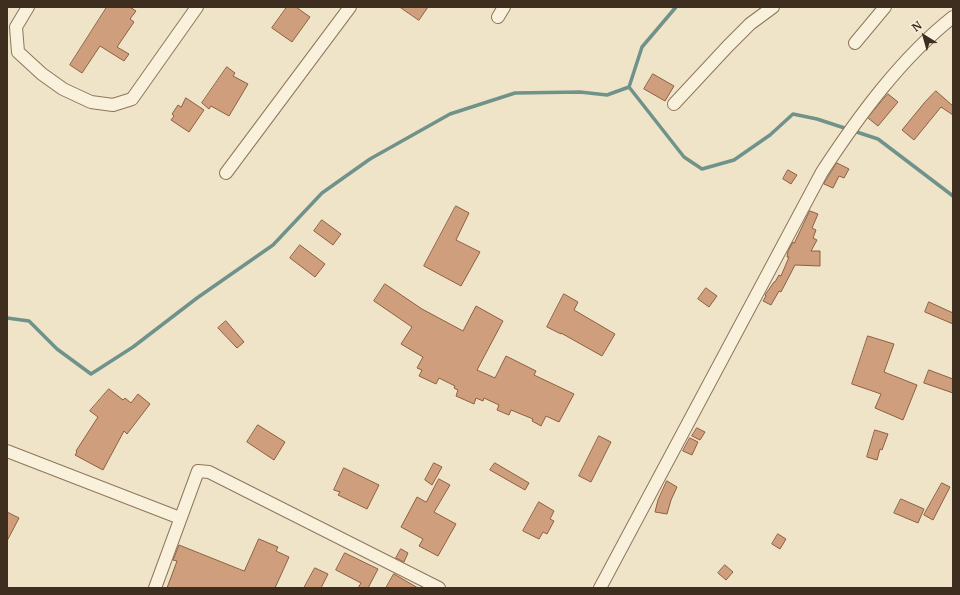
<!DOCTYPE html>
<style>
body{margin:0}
#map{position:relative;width:960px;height:595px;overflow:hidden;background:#f0e4c8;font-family:Merriweather,serif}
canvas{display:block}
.frame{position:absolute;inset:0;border:8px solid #3d2e20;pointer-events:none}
.north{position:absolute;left:904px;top:16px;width:40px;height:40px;-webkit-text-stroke:3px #f7eed8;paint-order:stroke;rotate:323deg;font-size:11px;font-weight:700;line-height:16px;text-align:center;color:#3d2e20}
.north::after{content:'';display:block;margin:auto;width:14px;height:18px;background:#3d2e20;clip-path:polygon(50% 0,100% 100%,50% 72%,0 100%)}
</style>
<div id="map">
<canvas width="960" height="595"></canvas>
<div class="frame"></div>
<div class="north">N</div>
</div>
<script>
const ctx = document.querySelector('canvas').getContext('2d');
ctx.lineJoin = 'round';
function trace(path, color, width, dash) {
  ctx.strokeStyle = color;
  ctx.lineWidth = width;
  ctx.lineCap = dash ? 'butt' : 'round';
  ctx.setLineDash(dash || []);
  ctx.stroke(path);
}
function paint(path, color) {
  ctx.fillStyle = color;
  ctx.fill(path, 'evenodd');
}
trace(new Path2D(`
 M629 87 684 157 702 169 734 160 770 135 793 114 817 119 878 139 953 196
 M7 318 29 321 57 349 91 374 133 347 197 298 273 245 322 193 370 159 450 114 515 93 580 92 607 95 629 87 642 47 676 7`), '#6f938a', 3.5);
const building = new Path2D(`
 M107 7H130L136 11 130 19 134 22 117 47 129 54 124 61 100 46 82 73 70 65Z
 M287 7H296L310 17 292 42 272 28Z
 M400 7H428L419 20Z
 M227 67 235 73 233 76 248 84 229 116 211 106 209 109 202 103Z
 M653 74 674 86 665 101 644 89Z
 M936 91 953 106V115L941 107 914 140 902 130 925 102Z
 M888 94 898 102 878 126 868 118Z
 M186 98 204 110 189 132 171 120 174 116 172 114 178 105 181 107Z
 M837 163 849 169 844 178 839 176 833 188 824 184Z
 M788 170 797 175 791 184 783 179Z
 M456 206 469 213 456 240 480 252 461 286 424 266Z
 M810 211 818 214 812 228 816 230 813 238 817 240 811 251H820V266L795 265 781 292 779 291 771 305 763 301 766 296 765 295 774 282H775L779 275 781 276 789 257H787L788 251 793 242 794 243Z
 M322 220 341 234 333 245 314 231Z
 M300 245 325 264 315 277 290 258Z
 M385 284 422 309 463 331 476 306 503 321 477 370 495 378 506 356 536 371 534 375 574 394 559 422 546 416 541 426 532 421 533 419 511 410 509 415 497 410 499 405 484 398 483 401 476 398 474 404 456 396 458 390 454 388 455 386 439 378 436 384 419 376 422 370 417 368 423 357 401 344 412 327 374 301Z
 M706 288 717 296 709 307 698 299Z
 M564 294 578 302 574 310 615 334 602 356 561 333V334L547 327Z
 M929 302 953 313V324L925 312Z
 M226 321 244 342 237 348 218 328Z
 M868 336 894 344 884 372 917 385 903 420 875 408 881 394 852 384Z
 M929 370 953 379V393L924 383Z
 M109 389 123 400 125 398 131 403 138 394 150 404 127 434 124 431 103 470 75 455 77 452 76 451 98 417 90 411Z
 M258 425 285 442 274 460 247 442Z
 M697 428 705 432 700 440 692 436Z
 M875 430 888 434 882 450 880 449 877 460 867 457Z
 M599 436 611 442 591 482 579 476Z
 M690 438 698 442 692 455 683 451Z
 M434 463 442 467 432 485 425 480Z
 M495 463 529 483 525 490 490 470Z
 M344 468 379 485 367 509 338 495 340 492 334 490Z
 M439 479 450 485 434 512 456 524 438 556 419 546 423 539 401 527 417 497 426 502Z
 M667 481 677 487 671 500 667 514 655 512 658 500Z
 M942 483 950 487 933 520 924 515Z
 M901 499 924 509 918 523 894 513Z
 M539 502 554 511 550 519 554 521 547 534 543 532 539 539 523 531Z
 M7 512 19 518 7 541Z
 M778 534 786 539 780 549 772 544Z
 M259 539 278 547 276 551 289 557 275 588H167L177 561 173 560 179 545 244 571Z
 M401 549 408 553 404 562 396 558Z
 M345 553 378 569 368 588H358L361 583 336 570Z
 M725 565 733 572 726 580 718 573Z
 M315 568 328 574 321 588H304Z
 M394 574 418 588H386Z`);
paint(building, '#cf9f7d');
trace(building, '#8d5f41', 1);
const minor = new Path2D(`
 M28 7 16 27 18 52 42 74 63 89 91 102 113 105 132 99 197 7
 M498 17 504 7
 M855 43 885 7
 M674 104 728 46 750 24 773 7
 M226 173 350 7
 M7 451 180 518
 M155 588 198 471 209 472 439 588
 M600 588 822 172C858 117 901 58 953 17`);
trace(minor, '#8d765c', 14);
trace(minor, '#faf1dc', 12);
</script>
